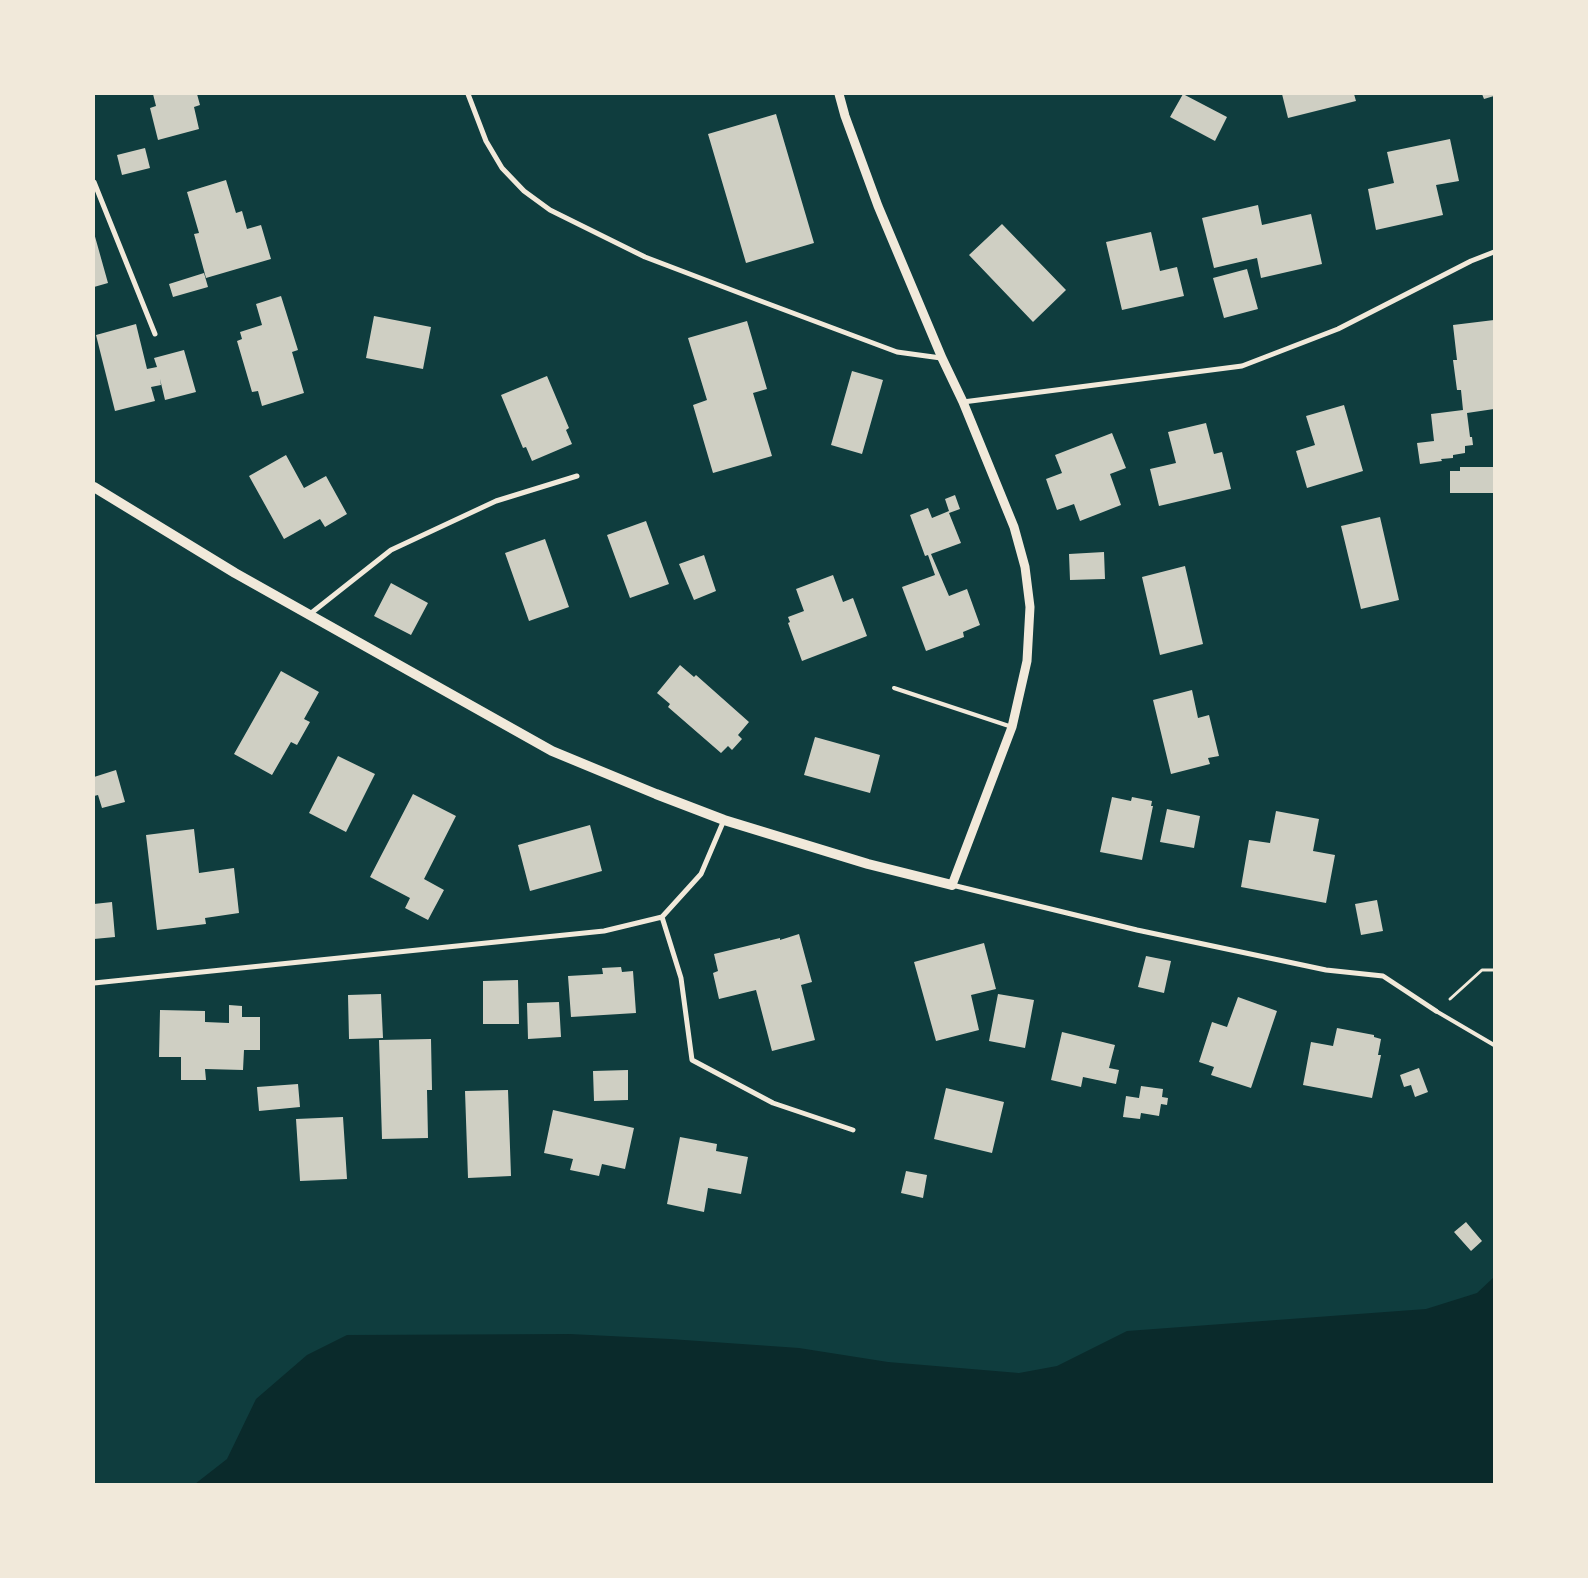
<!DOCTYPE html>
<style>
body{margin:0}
#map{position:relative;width:1588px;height:1578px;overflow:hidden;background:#0f3d3e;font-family:Inter,sans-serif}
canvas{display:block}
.frame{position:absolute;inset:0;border:95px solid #f1e9da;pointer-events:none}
</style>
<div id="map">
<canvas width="1588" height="1578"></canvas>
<div class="frame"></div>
</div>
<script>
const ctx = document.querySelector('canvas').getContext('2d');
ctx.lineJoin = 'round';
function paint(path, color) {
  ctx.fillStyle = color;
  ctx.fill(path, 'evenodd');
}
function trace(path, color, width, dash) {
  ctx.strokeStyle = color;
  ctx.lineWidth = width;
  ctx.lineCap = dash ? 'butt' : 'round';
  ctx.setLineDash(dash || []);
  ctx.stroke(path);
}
paint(new Path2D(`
 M1494 1277V1484H195L227 1459 256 1399 307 1355 347 1335 570 1334 670 1339 799 1348 888 1362 1019 1373 1057 1366 1127 1331 1426 1309 1477 1293Z`), '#0a2a2b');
paint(new Path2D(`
 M153 94H197L200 105 194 107 199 129 158 140 150 108 156 106Z
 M1183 94 1227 117 1215 141 1170 117Z
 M1282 94H1354L1356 101 1288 118Z
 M1482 94H1494V96L1484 99Z
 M776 114 814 243 746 263 708 134Z
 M1450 139 1459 181 1436 185 1443 215 1376 230 1368 189 1394 183 1387 152Z
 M145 148 150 168 122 175 117 155Z
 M226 180 236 213 242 211 247 229 261 225 271 259 206 278 194 234 199 233 187 192Z
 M1258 205 1262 225 1311 214 1322 264 1261 278 1257 258 1214 268 1202 218Z
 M1002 224 1066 290 1033 322 969 255Z
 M1151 232 1160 271 1177 267 1184 296 1122 310 1106 242Z
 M94 233 108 283 94 287Z
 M1247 269 1258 309 1224 318 1213 278Z
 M204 273 208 287 173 297 169 284Z
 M281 296 298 350 292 352 304 393 262 406 258 391 252 392 237 341 242 339 240 332 262 325 256 304Z
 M374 316 431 327 423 369 366 358Z
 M1494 320V409L1467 413 1470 437H1472L1473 445 1465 446V453L1453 455V458L1441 459 1442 461 1420 464 1417 443 1434 441 1431 414 1463 410 1461 390H1457L1453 360H1457L1453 325Z
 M747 321 767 389 753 393 772 456 713 473 693 405 707 400 688 338Z
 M136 324 147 369 157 367 154 358 184 350 196 392 165 400 160 379 161 385 151 387 155 401 115 411 96 335Z
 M852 371 883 380 862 454 831 445Z
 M547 376 569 428 566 430 572 444 532 461 526 447 523 448 501 395Z
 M1344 405 1363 471 1307 488 1296 451 1315 445 1306 416Z
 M1206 423 1214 454 1222 452 1231 489 1159 506 1150 469 1176 463 1168 432Z
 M1112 433 1126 468 1110 474 1121 505 1080 521 1074 504 1057 510 1046 479 1062 473 1055 455Z
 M286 455 304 488 326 476 347 514 325 527 320 519 284 539 249 476Z
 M1460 467H1494V493H1450V471H1460Z
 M955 495 960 509 949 513 961 543 931 554 949 596 967 589 980 625 963 632 964 637 926 651 902 587 935 575 928 555 925 556 910 515 928 508 932 518 949 511 945 499Z
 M1380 517 1399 600 1361 609 1341 526Z
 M646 521 669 584 630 598 607 535Z
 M545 539 569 607 529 621 505 553Z
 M1104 552 1105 579 1070 580 1069 554Z
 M704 555 716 591 694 600 679 564Z
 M1185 566 1203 644 1160 655 1142 577Z
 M833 575 843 602 853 598 867 636 802 661 788 623 790 622 788 617 804 611 796 589Z
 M391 583 428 603 411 635 374 616Z
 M680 665 694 677 696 675 749 722 738 735 742 739 732 750 728 746 721 753 668 707 670 704 657 693Z
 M281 671 319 692 304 719 310 722 297 745 291 742 272 775 234 754Z
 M1192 690 1198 718 1209 715 1219 756 1208 758 1210 764 1171 774 1153 700Z
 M815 737 880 755 870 793 804 775Z
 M338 756 375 774 346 832 309 813Z
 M116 770 125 802 102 808 98 795 94 796V777Z
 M413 794 456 816 424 879 444 890 428 920 405 908 410 898 370 877Z
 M1112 797 1131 801 1132 797 1152 801 1151 806H1153L1142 860 1100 852Z
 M1167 809 1200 816 1194 848 1160 842Z
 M1276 811 1319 819 1313 851 1335 855 1326 903 1241 887 1249 840 1270 843Z
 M590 825 602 871 530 891 518 845Z
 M194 829 199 873 234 868 239 913 205 918 206 924 157 930 146 835Z
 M1377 900 1383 931 1361 935 1355 904Z
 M112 902 115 937 94 939V904Z
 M799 934 812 982 801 985 815 1040 772 1051 756 990 719 999 713 973 718 971 714 954 780 938V940Z
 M984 943 996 989 971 995 979 1030 936 1041 914 962Z
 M1146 956 1171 961 1164 993 1138 987Z
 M621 967 622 972 633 971 636 1013 571 1017 568 976 603 974 602 968Z
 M518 980 519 1024H483V981Z
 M381 994 383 1038 349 1039 348 995Z
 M998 994 1034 1000 1025 1048 989 1041Z
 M1238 997 1277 1011 1251 1088 1211 1075 1214 1067 1199 1062 1212 1022 1227 1027Z
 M559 1002 561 1037 528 1039 527 1003Z
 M229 1005 242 1006V1017H260V1050H244L243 1070 205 1069 206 1080H181V1057H159L160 1010 205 1011V1022L229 1023Z
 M1337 1028 1374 1035V1037L1381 1039 1378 1055H1381L1372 1098 1303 1085 1311 1042 1333 1046Z
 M1062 1032 1115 1045 1109 1068 1119 1070 1116 1084 1083 1077 1081 1087 1051 1080Z
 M431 1039 432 1090H427L428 1138 382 1139 379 1040Z
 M1419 1068 1428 1092 1415 1097 1411 1085 1404 1087 1400 1075Z
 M628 1070V1100L594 1101 593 1071Z
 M298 1084 300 1107 259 1111 257 1087Z
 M1141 1086 1163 1089 1162 1097 1168 1098 1167 1105 1161 1104 1159 1116 1141 1113 1140 1119 1123 1117 1126 1096 1139 1098Z
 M946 1088 1004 1102 992 1153 934 1139Z
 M508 1090 511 1176 468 1178 465 1091Z
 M553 1110 634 1128 625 1169 602 1164 599 1176 570 1170 573 1159 544 1153Z
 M343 1117 347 1179 300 1181 296 1119Z
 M680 1137 717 1144 716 1151 748 1157 741 1194 708 1188 704 1212 667 1204Z
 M906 1171 927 1175 923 1198 901 1193Z
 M1466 1222 1482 1241 1471 1251 1454 1232Z`), '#cfcfc3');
trace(new Path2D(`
 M1450 999 1482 970H1494`), '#f1e9da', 3);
trace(new Path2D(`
 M894 688 1012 727
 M1436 1011 1494 1045`), '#f1e9da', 4);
trace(new Path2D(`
 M468 94 486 141 502 168 524 191 550 210 645 257 758 300 897 352 941 358
 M94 182 155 334
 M963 402 1242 366 1338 329 1471 261 1494 252
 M310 614 391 550 496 501 577 476
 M952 885 1137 930 1326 970 1383 976 1436 1011
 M662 917 681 978 692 1060 773 1103 853 1130
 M94 983 604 931 662 917 701 874 724 820`), '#f1e9da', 5);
trace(new Path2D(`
 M839 94 845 116 878 206 942 358 963 402 1014 527 1025 567 1030 607 1027 661 1012 727 952 885`), '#f1e9da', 9);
trace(new Path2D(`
 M94 487 235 573 552 751 656 794 724 820 868 864 952 885`), '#f1e9da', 10);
</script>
